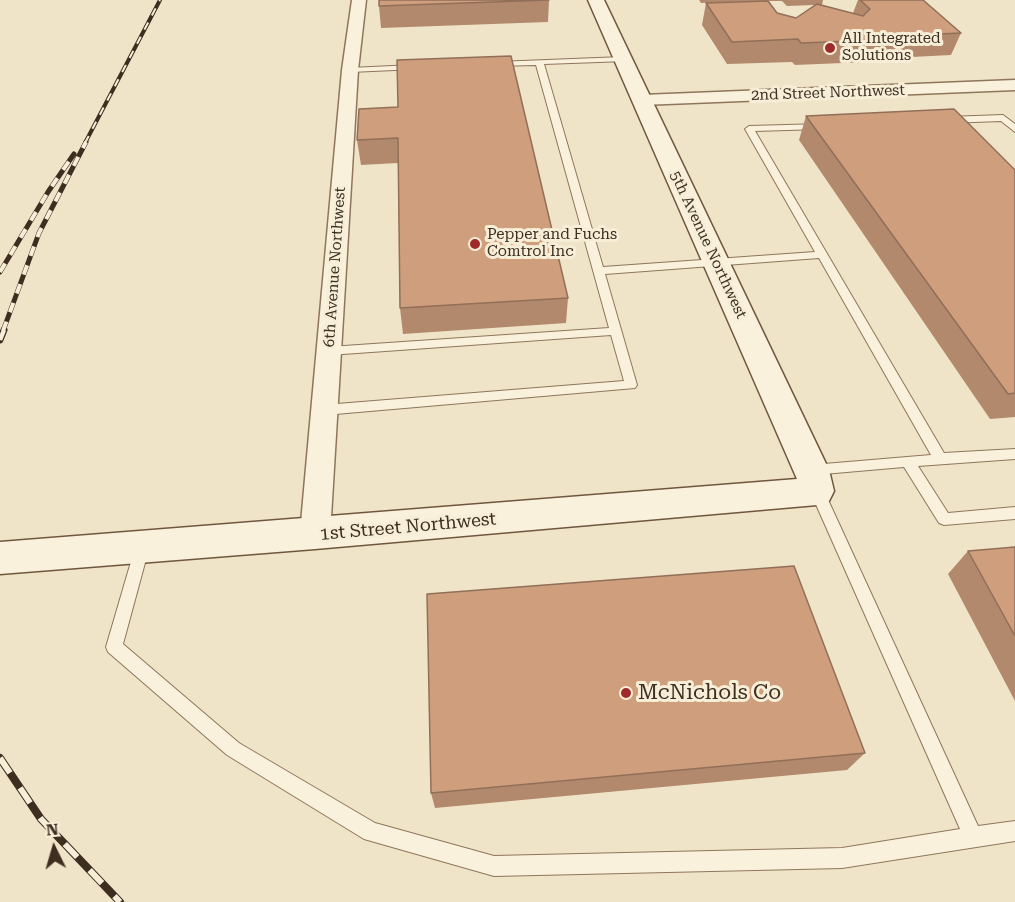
<!DOCTYPE html>
<style>
body{margin:0}
#map{position:relative;width:1015px;height:902px;overflow:hidden;background:#f0e4c8;font-family:"Roboto Serif",serif}
canvas{display:block}
.north{position:absolute;left:24px;top:818px;width:60px;height:60px;-webkit-text-stroke:4px #f7eed8;paint-order:stroke;rotate:355deg;font-size:16px;font-weight:700;line-height:24px;text-align:center;color:#3d2e20}
.north::after{content:'';display:block;margin:auto;width:21px;height:27px;background:#3d2e20;clip-path:polygon(50% 0,100% 100%,50% 72%,0 100%)}
</style>
<div id="map">
<canvas width="1015" height="902"></canvas>
<div class="north">N</div>
</div>
<script>
const ctx = document.querySelector('canvas').getContext('2d');
ctx.lineJoin = 'round';
function trace(path, color, width, dash) {
  ctx.strokeStyle = color;
  ctx.lineWidth = width;
  ctx.lineCap = dash ? 'butt' : 'round';
  ctx.setLineDash(dash || []);
  ctx.stroke(path);
}
function paint(path, color) {
  ctx.fillStyle = color;
  ctx.fill(path, 'evenodd');
}
function write(font, color, halo, rows, align = 'center') {
  ctx.font = font + ' "Roboto Serif",serif';
  ctx.lineWidth = 6;
  ctx.setLineDash([]);
  ctx.textBaseline = 'middle';
  ctx.strokeStyle = halo;
  ctx.fillStyle = color;
  for (const [text, x, y, turn = 0] of rows) {
    ctx.save();
    ctx.translate(x, y);
    ctx.rotate((+turn || 0) * Math.PI / 180);
    ctx.textAlign = isNaN(turn) ? turn : align;
    if (halo) ctx.strokeText(text, 0, 0);
    ctx.fillText(text, 0, 0);
    ctx.restore();
  }
}
const lane = new Path2D(`
 M623 57 627 59 626 61 544 64 603 267 815 252 745 129 749 126 823 124 824 126 820 129 755 131 944 453 1015 449V459L918 466 948 513 1015 507V519L944 525 939 523 904 467 812 475 807 474 805 470 807 466 812 465 931 455 819 258 605 274 637 385 635 388 324 415 319 413 318 410 319 407 324 405 624 381 611 335 329 355 323 351 329 347 609 328 536 65 496 66 492 64 496 62Z
 M414 65 418 67 417 69 350 72 346 70 350 68Z
 M1003 115 1015 124V132L1001 121 947 123 943 120 947 117Z
 M817 485 822 487 824 491 978 826 1015 821V841L842 868 494 876 364 839 227 755 108 652 106 647 135 548 137 544 142 542 147 544 149 548 123 644 239 743 375 823 494 856 842 848 960 829 810 491 812 487Z`);
const street = new Path2D(`
 M352 0H366L358 70 330 534 325 543 315 546 305 543 300 534 342 70Z
 M1015 80V90L642 105 634 100 642 95Z`);
const secondary = new Path2D(`
 M588 0H604L829 470 834 491 829 501 817 505 315 549 0 574V542L797 479Z`);
trace(lane, '#8d765c', 2);
trace(street, '#8d765c', 3);
trace(secondary, '#6f573f', 3);
paint(lane, '#faf1dc');
paint(street, '#faf1dc');
paint(secondary, '#faf1dc');
const railFar3 = new Path2D(`
 M85 143 160 0`);
const railFar2 = new Path2D(`
 M0 272 48 192 74 154
 M3 331 39 233 86 142`);
const railFar1 = new Path2D(`
 M0 340 4 330`);
const rail = new Path2D(`
 M0 758 41 819 120 902`);
trace(railFar3, '#3d2e20', 4);
trace(railFar2, '#3d2e20', 5);
trace(railFar1, '#3d2e20', 7);
trace(rail, '#3d2e20', 8);
trace(railFar3, '#f7eed8', 2, [8]);
trace(railFar2, '#f7eed8', 4, [10]);
trace(railFar1, '#f7eed8', 4.5, [14]);
trace(rail, '#f7eed8', 6, [18]);
paint(new Path2D(`
 M549 0 548 22 381 28 379 6Z
 M699 0H823L822 5 853 13 858 0H923L961 33 951 55 892 58 890 61 795 65 792 62 727 64 702 25 706 3 755 1 701 3ZM768 1H782L787 6 814 5 796 18 777 13Z
 M398 107 568 298 566 323 403 334 400 308 398 163 361 165 357 140Z
 M806 116 1015 170V417L990 419 799 140Z
 M1015 547V701L948 574 968 551Z
 M865 753 847 770 435 808 431 793Z`), '#b2896c');
const building = new Path2D(`
 M379 0H549L379 6Z
 M860 0H923L961 33 896 36 899 39 801 43 798 39 732 42 706 3 768 1 777 13 796 18 817 4 863 16 870 9Z
 M511 56 568 298 400 308 398 138 357 140 359 109 398 107 397 60Z
 M954 109 1015 170V393L1008 394 806 116Z
 M1015 547V636L968 551Z
 M794 566 865 753 431 793 427 594Z`);
paint(building, '#cf9f7d');
trace(building, '#916f58', 1.5);
for (const [x, y, r, color] of [
 [830,48,6,"#9e2a2b"],
 [475,244,6,"#9e2a2b"],
 [626,693,6,"#9e2a2b"]
]) {
  const dot = new Path2D();
  dot.arc(x, y, r, 0, 2 * Math.PI);
  ctx.fillStyle = color;
  ctx.fill(dot);
  trace(dot, '#f7eed8', 2);
}
write('15px', '#3d2e20', '#f7eed8', [
 ["All Integrated",842,39],
 ["Solutions",842,56],
 ["Pepper and Fuchs",487,235],
 ["Comtrol Inc",487,252]
], 'left');
write('15px', '#3d2e20', '#f7eed8', [
 ["2nd Street Northwest",828,93,-2],
 ["5th Avenue Northwest",708,245,65],
 ["6th Avenue Northwest",335,267,-86]
]);
write('18px', '#3d2e20', '#f7eed8', [
 ["1st Street Northwest",408,527,-5]
]);
write('21px', '#3d2e20', '#f7eed8', [
 ["McNichols Co",638,693]
], 'left');
</script>
